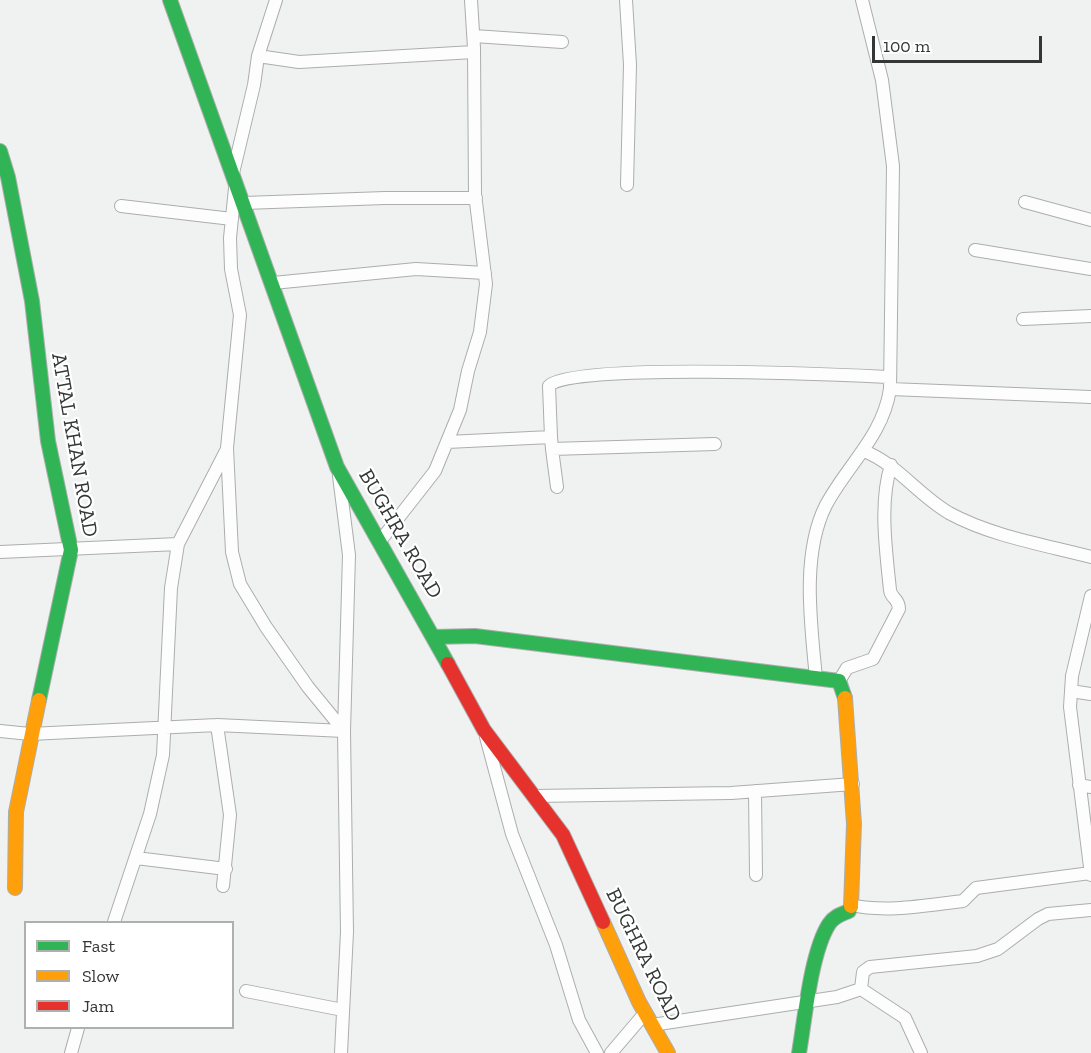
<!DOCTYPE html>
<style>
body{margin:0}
#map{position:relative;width:1091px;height:1053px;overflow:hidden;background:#eff2f1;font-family:"Zilla Slab",serif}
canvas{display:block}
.legend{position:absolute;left:24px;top:921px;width:210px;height:108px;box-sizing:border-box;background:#fff;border:2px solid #aeafaf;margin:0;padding:8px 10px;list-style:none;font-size:18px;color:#353736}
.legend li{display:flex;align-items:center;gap:12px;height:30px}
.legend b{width:30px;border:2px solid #aeafaf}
.scale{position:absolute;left:872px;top:36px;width:170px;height:27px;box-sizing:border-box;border:3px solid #353736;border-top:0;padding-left:8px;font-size:18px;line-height:21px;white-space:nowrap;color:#353736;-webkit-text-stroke:4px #fff;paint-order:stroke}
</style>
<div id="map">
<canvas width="1091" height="1053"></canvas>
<ul class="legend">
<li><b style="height:8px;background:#30b455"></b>Fast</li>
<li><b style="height:8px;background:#ff9f0a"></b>Slow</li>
<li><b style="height:8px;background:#e5322d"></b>Jam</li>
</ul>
<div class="scale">100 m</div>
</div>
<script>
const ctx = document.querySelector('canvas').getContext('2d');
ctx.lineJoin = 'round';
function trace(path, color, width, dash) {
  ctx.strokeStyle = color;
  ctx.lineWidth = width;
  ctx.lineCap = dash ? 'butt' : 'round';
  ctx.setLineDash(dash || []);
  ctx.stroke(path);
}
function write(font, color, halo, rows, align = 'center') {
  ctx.font = font + ' "Zilla Slab",serif';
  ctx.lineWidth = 4.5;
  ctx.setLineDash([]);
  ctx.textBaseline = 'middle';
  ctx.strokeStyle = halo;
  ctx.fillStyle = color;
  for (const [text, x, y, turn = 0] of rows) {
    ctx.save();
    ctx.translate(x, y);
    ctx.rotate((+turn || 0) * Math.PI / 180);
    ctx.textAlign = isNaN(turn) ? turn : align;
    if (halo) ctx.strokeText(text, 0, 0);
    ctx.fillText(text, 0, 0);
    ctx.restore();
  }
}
const street = new Path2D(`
 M626 0 630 65 627 185
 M474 36 562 42
 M258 56 299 62 474 52
 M233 173 254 85 258 56 276 0
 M235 188 230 238 231 269 240 315 227 448 232 552 240 584 266 627 308 687 344 731
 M1025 202 1091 220
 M244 203 385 198H476
 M121 206 232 219
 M975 250 1091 269
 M273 283 416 269 485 273
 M1023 319 1091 316
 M890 389 1091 397
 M551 437 549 386C568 362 846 375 890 377
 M447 442 551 437 552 449 715 444
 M552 449 557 487
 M864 451C897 464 918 495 949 513 991 536 1045 545 1091 557
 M339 476 349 555 344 731 347 932 341 1053
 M381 540 435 471 460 410 468 371 480 332 486 284 475 194 474 48 471 0
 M0 552 178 544
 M1091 596 1072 676 1070 707 1091 875
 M816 678C811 625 801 554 826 505 848 464 883 436 890 389L893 166 882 80 862 0
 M839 681 847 668 873 659 899 609C899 598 891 599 890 590 886 550 879 503 891 465
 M1071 691 1091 694
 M217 725 230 815 223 886
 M0 731 30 734 217 725 344 731
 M486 737 512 834 556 945 579 1020 597 1053
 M1079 785 1091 787
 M755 791 756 875
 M534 796 731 793 853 784
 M136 858 226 869
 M851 905C887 913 927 905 963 901L976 888 1091 873
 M114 922 150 814 163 755 171 588 178 544 227 449
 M861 989 863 972 870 967 977 956 998 949 1038 919 1048 914 1091 910
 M246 991 343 1010
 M652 1025 837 997 861 989 905 1018 921 1053
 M71 1053 78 1028
 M611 1053 645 1013`);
const fast = new Path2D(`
 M170 0 337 467 448 664
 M0 151 8 177 32 301 48 441 71 550 39 700
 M433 637 475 636 839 681 845 698
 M799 1053C805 1018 811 952 829 924 834 916 842 914 849 911L851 906`);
const slow = new Path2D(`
 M845 698 854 824 851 906
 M15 888 16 812 39 700
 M603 922 639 1002 668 1053`);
const jam = new Path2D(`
 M448 664 484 730 563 835 603 922`);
trace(street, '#abaead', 14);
trace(fast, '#abaead', 16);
trace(slow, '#abaead', 16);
trace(jam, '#abaead', 16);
trace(street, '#fdfdfd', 12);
trace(fast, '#30b455', 14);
trace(slow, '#ff9f0a', 14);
trace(jam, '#e5322d', 14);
write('21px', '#353736', '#fff', [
 ["ATTAL KHAN ROAD",74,445,80],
 ["BUGHRA ROAD",400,534,60],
 ["BUGHRA ROAD",643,955,64]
]);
</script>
